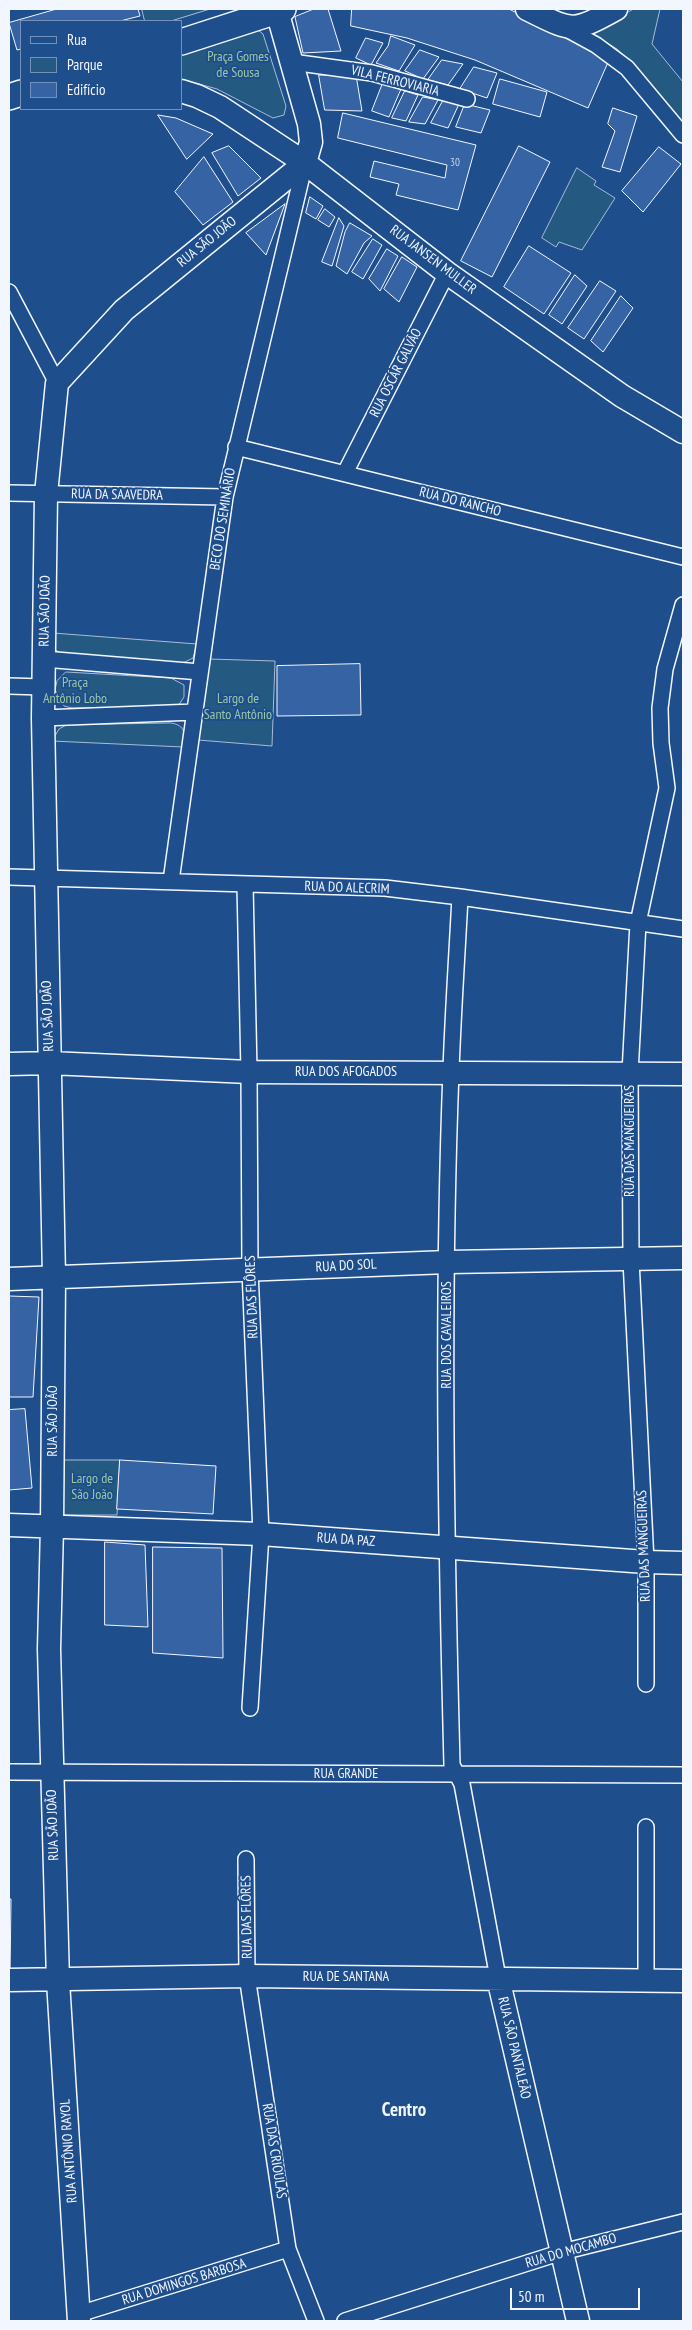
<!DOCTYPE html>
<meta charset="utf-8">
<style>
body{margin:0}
#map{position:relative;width:692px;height:2330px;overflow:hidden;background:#1f4e8c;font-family:"PT Sans Narrow",sans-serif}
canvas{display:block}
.frame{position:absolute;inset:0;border:10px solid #f2f6ff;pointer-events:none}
.legend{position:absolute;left:20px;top:20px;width:162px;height:90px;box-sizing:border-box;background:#1f4e8c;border:1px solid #7391ba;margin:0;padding:6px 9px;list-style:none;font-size:15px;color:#f2f6ff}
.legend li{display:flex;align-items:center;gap:10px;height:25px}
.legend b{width:25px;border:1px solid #7391ba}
.scale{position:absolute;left:510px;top:2288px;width:130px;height:22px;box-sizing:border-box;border:2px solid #f2f6ff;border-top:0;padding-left:6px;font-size:15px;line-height:18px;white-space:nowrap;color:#f2f6ff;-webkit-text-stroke:4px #1f4e8c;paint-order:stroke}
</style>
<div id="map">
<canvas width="692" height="2330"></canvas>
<div class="frame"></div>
<ul class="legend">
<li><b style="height:6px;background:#1f4e8c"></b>Rua</li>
<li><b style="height:14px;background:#245a82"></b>Parque</li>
<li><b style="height:14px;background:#3563a3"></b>Edifício</li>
</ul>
<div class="scale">50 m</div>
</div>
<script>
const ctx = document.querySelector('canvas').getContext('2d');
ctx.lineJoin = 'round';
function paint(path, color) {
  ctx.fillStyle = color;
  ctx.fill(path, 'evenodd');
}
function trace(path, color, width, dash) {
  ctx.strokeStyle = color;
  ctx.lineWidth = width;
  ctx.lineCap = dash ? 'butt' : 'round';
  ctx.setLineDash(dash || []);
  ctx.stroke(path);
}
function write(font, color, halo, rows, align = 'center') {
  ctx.font = font + ' "PT Sans Narrow",sans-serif';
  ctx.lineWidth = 4;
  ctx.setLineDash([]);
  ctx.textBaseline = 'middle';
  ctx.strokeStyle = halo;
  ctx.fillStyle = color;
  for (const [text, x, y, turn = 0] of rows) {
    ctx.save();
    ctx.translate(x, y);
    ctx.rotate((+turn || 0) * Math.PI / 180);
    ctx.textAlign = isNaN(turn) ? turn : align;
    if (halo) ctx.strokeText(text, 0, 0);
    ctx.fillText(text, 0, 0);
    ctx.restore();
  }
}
const green = new Path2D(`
 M142 9H210L171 21H145Z
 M634 9H660L652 44 683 82V122L631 62 617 49 594 35 592 32Z
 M258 30 263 34 286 106 284 115 273 118 217 89 181 79V50Z
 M577 168 596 181 594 185 615 198 582 250 559 242 556 247 542 238Z
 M53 633 197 644 193 658 183 663 62 654 54 649Z
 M209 659 275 661 272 746 198 740Z
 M66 672 171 678 184 685V697L178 706 172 707 72 708 64 706 55 690 57 681Z
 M171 723C186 725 185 734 183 747L52 741 59 729 66 725Z
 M65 1460H120L117 1515H63Z`);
paint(green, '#245a82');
trace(green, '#a8bbd7', 1);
const building = new Path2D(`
 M57 9H138L140 16 120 21H21V49L17 50 9 23Z
 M314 9H328L341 51 303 53 295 17Z
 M352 9H509L609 60 588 108 475 60 407 38 351 26Z
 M391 36 415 45 399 71 376 63 388 46Z
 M366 38 383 43 371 65 356 58Z
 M420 50 439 57 423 79 405 71Z
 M442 60 463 64 448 85 428 80Z
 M474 67 497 73 487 98 460 89Z
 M319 75H356L362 111 325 110Z
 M500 79 547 92 540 117 493 104Z
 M383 83 401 89 389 117 372 111Z
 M405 91 418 95 406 121 392 118Z
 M423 97 438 100 425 124 409 122Z
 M443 101 459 104 448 128 431 123Z
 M465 104 490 110 481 133 456 127Z
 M613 108 637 116 620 172 602 167 615 131 608 124Z
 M343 113 476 145 458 210 396 195 399 184 370 177 374 161 445 178 447 165 338 138Z
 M158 115 176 118 213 134 187 159Z
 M229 146 261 178 238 196 212 153Z
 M519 146 550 162 492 277 461 261Z
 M659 147 681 164 643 212 622 191Z
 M204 157 233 202 203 225 175 192Z
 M310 197 323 206 316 219 306 213Z
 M285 204 266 255 246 233Z
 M325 209 335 217 329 227 318 220Z
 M339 218 344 226 332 266 322 262Z
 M350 223 372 236 364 243 347 274 336 266 345 232Z
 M373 239 382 245 363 279 352 272Z
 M529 246 571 273 544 314 504 287Z
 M387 249 398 256 380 291 369 279Z
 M402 257 417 267 399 302 384 289Z
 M575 275 587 286 562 324 549 315Z
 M600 281 616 291 584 339 568 328Z
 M621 296 633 308 603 352 591 341Z
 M360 664 361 715 277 716V666Z
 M9 1296 39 1297 33 1397H9Z
 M25 1409 32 1488 9 1490V1410Z
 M120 1460 216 1466 213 1514 117 1509Z
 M105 1542 145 1545 148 1627 105 1625Z
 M153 1547 222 1548 223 1658 153 1653Z
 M9 1899H11L10 1976H9Z`);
paint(building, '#3563a3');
trace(building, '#f2f6ff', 1);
const street = new Path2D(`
 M563 27 596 45 627 68 683 135
 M292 62 372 73 467 99
 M9 292 57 383
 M236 447 683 557
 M345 473 447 273
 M9 493 225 497
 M44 659 200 672
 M9 686 43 687
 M43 718 194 712
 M9 877 385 888 460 897 683 929
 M171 881 225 497 305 163
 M245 885 249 1072 250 1270 261 1534 250 1708
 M460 897C457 955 453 1013 451 1071 442 1302 446 1534 452 1765L462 1784 498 1978
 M646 1684V1562L631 1260 630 1073 638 923 667 788 661 743 660 708 665 669 683 605
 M9 1772 683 1775
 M646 1827V1981
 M246 1859 247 1976 288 2249 316 2321
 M79 2314 288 2249
 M345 2321 562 2252 683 2222`);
const secondary = new Path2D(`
 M527 9C572 31 571 34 616 9
 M181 91 197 96 220 107 305 163 447 273 622 396 683 432
 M9 1064 50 1063 249 1072 683 1074
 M9 1279 448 1262 683 1258
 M9 1525 261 1534 646 1562 683 1563
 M498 1978 578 2321
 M9 1980 247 1976 683 1981
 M79 2321 58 1981 49 1649 52 1526 54 1278 43 718 46 494 57 383 124 310 305 163 311 142 309 124 277 11`);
const primary = new Path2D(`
 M181 42 283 9
 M9 97 21 93`);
trace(street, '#f2f6ff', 18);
trace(secondary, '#f2f6ff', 25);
trace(primary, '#f2f6ff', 28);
trace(street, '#1f4e8c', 15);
trace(secondary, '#1f4e8c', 22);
trace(primary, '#1f4e8c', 25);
write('11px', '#c3d1e8', null, [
 ["30",455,163]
]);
write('14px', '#97c8a6', '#1f4e8c', [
 ["Praça Gomes",238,57],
 ["de Sousa",238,73],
 ["Praça",75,683],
 ["Antônio Lobo",75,699],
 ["Largo de",238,699],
 ["Santo Antônio",238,715],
 ["Largo de",92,1479],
 ["São João",92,1495]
]);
write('14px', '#f2f6ff', '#1f4e8c', [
 ["VILA FERROVIARIA",395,81,14],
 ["RUA SÃO JOÃO",207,242,-39],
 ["RUA JANSEN MULLER",433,260,37],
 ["RUA OSCÁR GALVÃO",396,373,-63],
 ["RUA DA SAAVEDRA",117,495,1],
 ["RUA DO RANCHO",460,502,14],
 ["BECO DO SEMINÁRIO",223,519,-81],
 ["RUA SÃO JOÃO",45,611,-89],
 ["RUA DO ALECRIM",347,888,2],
 ["RUA SÃO JOÃO",48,1016,-92],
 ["RUA DOS AFOGADOS",346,1072],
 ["RUA DAS MANGUEIRAS",630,1141,-90],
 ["RUA DO SOL",346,1266,-3],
 ["RUA DAS FLÔRES",252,1297,-92],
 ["RUA DOS CAVALEIROS",447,1335,-90],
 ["RUA SÃO JOÃO",53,1421,-90],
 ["RUA DA PAZ",346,1540,4],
 ["RUA DAS MANGUEIRAS",644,1546,-92],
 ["RUA GRANDE",346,1774],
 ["RUA SÃO JOÃO",53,1825,-92],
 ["RUA DAS FLÔRES",247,1917,-91],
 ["RUA DE SANTANA",346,1977],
 ["RUA SÃO PANTALEÃO",514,2048,77],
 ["RUA ANTÔNIO RAYOL",69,2151,-94],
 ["RUA DAS CRIOULAS",274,2151,81],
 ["RUA DO MOCAMBO",571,2251,-16],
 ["RUA DOMINGOS BARBOSA",184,2282,-17]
]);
write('bold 19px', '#f2f6ff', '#1f4e8c', [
 ["Centro",404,2111]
]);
</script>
